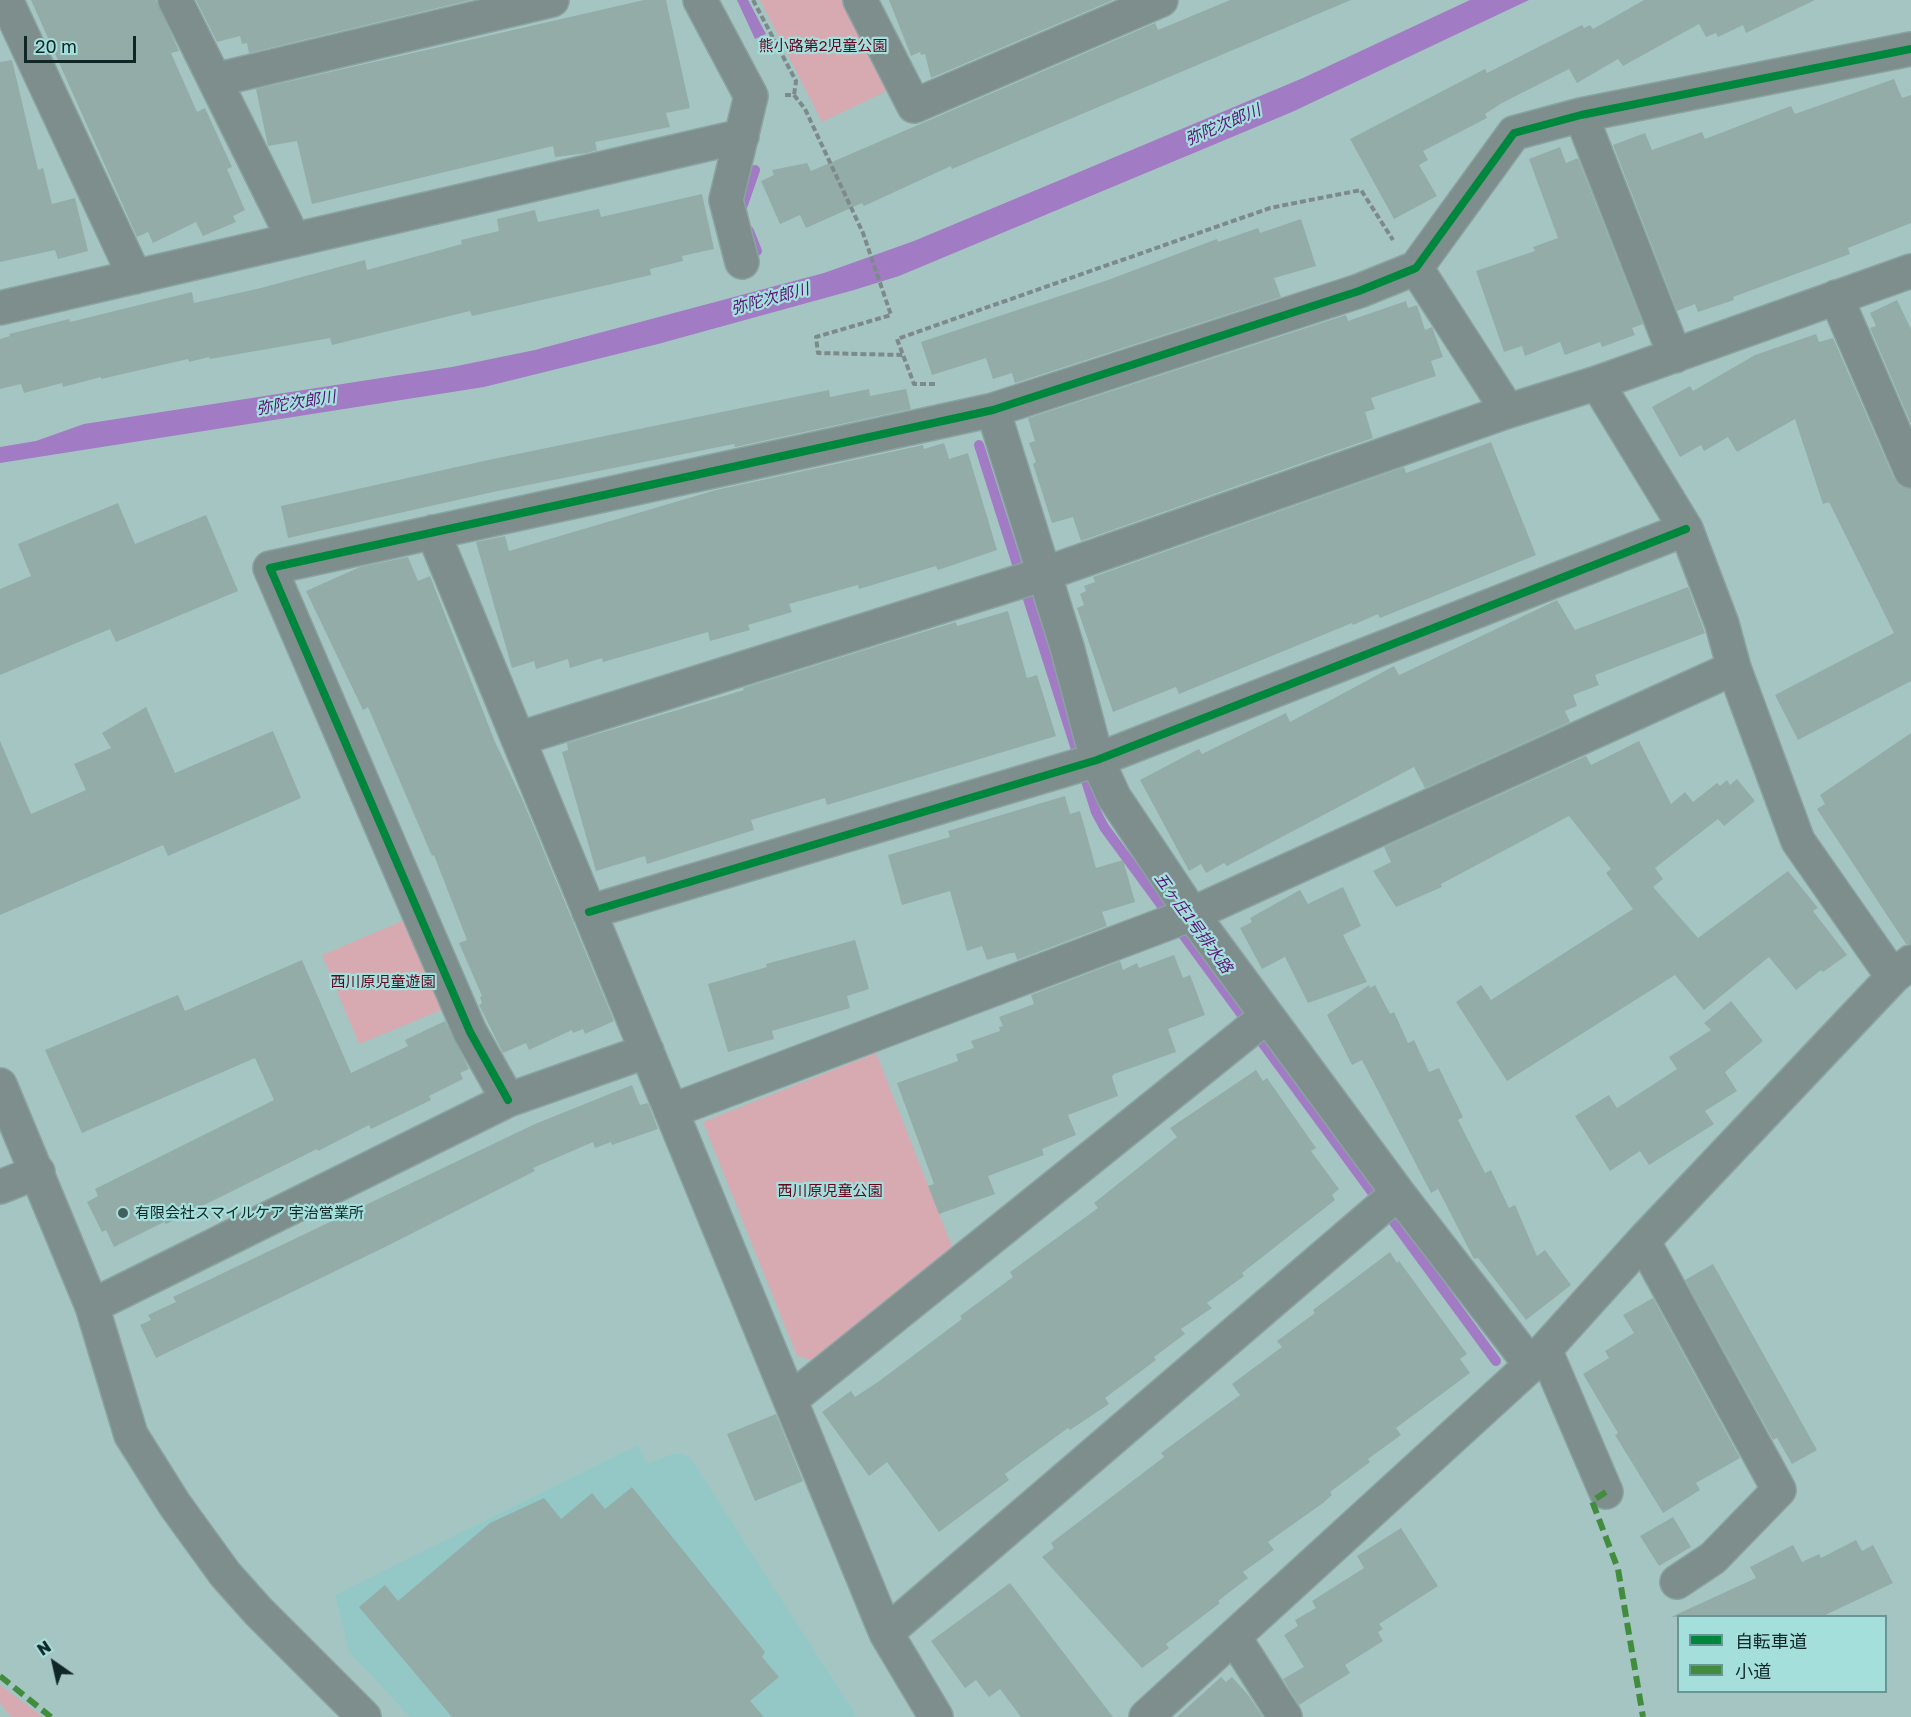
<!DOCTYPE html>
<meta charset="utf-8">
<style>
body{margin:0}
#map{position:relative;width:1911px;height:1717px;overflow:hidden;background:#a5c5c3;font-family:"Golos Text","Noto Sans JP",sans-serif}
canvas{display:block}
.legend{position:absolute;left:1677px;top:1615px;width:210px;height:78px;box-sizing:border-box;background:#a5dfdc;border:2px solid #699593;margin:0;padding:8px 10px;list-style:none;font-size:18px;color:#0f2726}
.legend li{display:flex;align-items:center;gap:12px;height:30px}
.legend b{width:30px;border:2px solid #699593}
.north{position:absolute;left:24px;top:1633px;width:60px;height:60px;-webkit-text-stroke:4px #a5dfdc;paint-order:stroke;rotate:326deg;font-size:16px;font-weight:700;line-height:24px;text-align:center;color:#0f2726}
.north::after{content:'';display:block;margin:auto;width:21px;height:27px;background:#0f2726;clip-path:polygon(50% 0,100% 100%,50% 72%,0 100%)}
.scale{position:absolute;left:24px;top:36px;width:112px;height:27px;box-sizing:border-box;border:3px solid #0f2726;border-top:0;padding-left:8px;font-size:18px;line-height:21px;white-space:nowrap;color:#0f2726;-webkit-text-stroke:4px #a5dfdc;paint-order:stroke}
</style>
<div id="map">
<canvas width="1911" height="1717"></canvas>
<ul class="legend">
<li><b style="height:8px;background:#00873e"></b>自転車道</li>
<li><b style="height:8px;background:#428d3d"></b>小道</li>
</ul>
<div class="north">N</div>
<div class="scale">20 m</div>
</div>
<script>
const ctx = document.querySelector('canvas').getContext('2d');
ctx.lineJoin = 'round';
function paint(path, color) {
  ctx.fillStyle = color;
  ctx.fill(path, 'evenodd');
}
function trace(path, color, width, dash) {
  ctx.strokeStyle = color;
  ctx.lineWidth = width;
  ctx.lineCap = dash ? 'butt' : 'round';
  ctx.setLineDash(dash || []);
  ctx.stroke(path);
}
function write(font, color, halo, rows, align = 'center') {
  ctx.font = font + ' "Golos Text","Noto Sans JP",sans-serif';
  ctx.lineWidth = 4.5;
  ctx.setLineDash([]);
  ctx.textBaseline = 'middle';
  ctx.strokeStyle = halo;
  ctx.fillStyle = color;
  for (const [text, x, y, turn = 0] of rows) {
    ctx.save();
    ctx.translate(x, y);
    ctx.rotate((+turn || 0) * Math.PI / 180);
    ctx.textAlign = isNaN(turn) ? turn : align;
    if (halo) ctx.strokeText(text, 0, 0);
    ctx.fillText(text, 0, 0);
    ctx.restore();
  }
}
paint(new Path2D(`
 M638 1445 647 1464 677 1452 690 1457 857 1717H410L349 1652 335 1595Z`), '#94c8c6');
paint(new Path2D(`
 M760 0H841L887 91 822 122Z
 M407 919 444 1009 359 1044 322 955Z
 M876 1053 953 1249 815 1361 797 1356 703 1122Z
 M0 1685 43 1717H11L0 1703Z`), '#d6aab0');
paint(new Path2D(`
 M737 0H748L766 34 755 39Z
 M1470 0H1529L1292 112 899 276 854 290 658 344 484 387 0 463V447L36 441 84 424 452 367 535 350 824 273 914 241 1065 178 1303 78Z`), '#a17bc3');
trace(new Path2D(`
 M743 214 741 210 755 170
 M749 231 757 251
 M979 445 1096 812 1104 827 1496 1361`), '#a17bc3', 10);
paint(new Path2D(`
 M31 0H156L179 51 171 53 197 112 205 108 232 167 227 169 245 210 233 216 236 222 203 236 196 222 153 243 148 232 137 237Z
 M196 0H471L249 53 247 43 242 44 240 36 217 42Z
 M644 0H666L690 108 666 113 670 127 595 142 597 150 587 153 555 157 553 146 312 204 297 141 268 146 256 89Z
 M889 0H1113L931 78 925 54 921 55 920 52 911 56Z
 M1230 0H1351L952 169 951 166 864 206 862 203 806 228 800 215 780 224 761 181 774 175 772 170 807 163 811 171 1155 23 1158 30Z
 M1644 0H1815L1746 33 1743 25 1718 37 1716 33 1706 37 1699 24 1623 66 1618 59 1577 83 1569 69 1502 103 1485 114 1487 118 1423 151 1428 160 1419 165 1437 196 1394 219 1350 139 1485 69 1487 73 1582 25 1584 28 1590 25 1593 29Z
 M12 60 38 170 43 168 52 204 75 198 88 251 58 259 55 250 0 262V62Z
 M1894 79 1902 98 1911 95V223L1848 248 1850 254 1733 297 1734 300 1698 312 1695 304 1677 311 1613 145 1645 133 1652 150 1702 132 1705 139 1791 106 1795 114Z
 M1560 147 1566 163 1578 158 1643 324 1632 328 1635 335 1602 347 1600 342 1565 355 1560 342 1525 356 1522 346 1504 352 1476 271 1535 251 1533 247 1558 238 1529 159Z
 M702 194 714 249 682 256 683 261 650 269 651 275 472 316 470 311 332 345 330 338 210 359 209 357 189 362 188 359 101 379V377L63 387 62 383 24 393 21 384 0 389V339L10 336 9 334 69 319 70 322 192 292 194 303 261 288 365 260 367 270 462 244 461 240 499 231 497 219 535 210 538 222 599 209 601 217Z
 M1301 219 1316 266 1274 278 1281 297 1015 383 1012 373 993 379 986 358 932 375 921 342 1108 280 1217 239 1218 242 1258 228 1260 233Z
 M1897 300 1911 329V424L1870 328 1876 326 1870 313Z
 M1406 301 1408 308 1417 305 1425 330 1432 327 1443 357 1431 361 1436 376 1371 398 1375 409 1365 412 1373 438 1081 541 1073 517 1052 523 1033 464 1036 462 1029 443 1035 441 1028 418 1346 315 1348 321Z
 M1816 334 1819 342 1833 338 1894 478 1900 486 1911 489V681L1798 740 1775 695 1894 633 1829 502 1823 504 1795 419 1737 452 1728 437 1704 451 1701 445 1680 457 1652 407 1690 386 1693 391 1755 355Z
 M869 389 870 396 906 389 911 409 735 447 734 444 493 492 288 538 281 506 493 459 829 390 830 397Z
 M1491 442 1536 555 1380 618 1378 614 1353 625 1352 623 1179 694 1176 687 1113 712 1077 608 1084 605 1080 594 1086 591 1084 586 1095 582 1093 577 1404 467 1406 473Z
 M944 443 949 459 968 453 997 550 938 570 936 566 859 589 858 585 789 604 792 612 748 625 750 630 710 641 708 632 603 662 602 658 570 668 568 659 536 669 534 661 512 668 476 542 505 536 509 551 716 490 923 445 924 449Z
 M118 503 135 544 206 515 238 591 116 642 110 629 0 675V589L31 576 18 544Z
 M408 557 418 581 430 576 495 742 523 801 614 1021 585 1034 583 1029 573 1033 572 1030 529 1050 526 1043 503 1053 479 1005 482 1003 480 997 482 996 459 943 467 940 434 855 432 856 368 707 363 710 306 591 360 567Z
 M1688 587 1705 633 1595 675 1599 685 1573 695 1577 706 1565 711 1570 722 1425 788 1414 767 1227 866 1224 863 1206 873 1201 864 1189 871 1140 780 1199 749 1202 754 1286 713 1290 722 1394 666 1399 675 1408 671 1557 600 1575 630Z
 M1008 611 1027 678 1037 675 1056 736 827 805 825 798 751 820 754 830 647 864 645 856 596 871 562 752 568 750 567 743 744 690 743 688 887 643 956 622 957 626Z
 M146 707 175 773 273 731 301 798 168 856 163 845 0 915V741L31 814 86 790 74 764 111 748 102 733Z
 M1911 733V944H1906L1817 809 1825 804 1820 795Z
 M1639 741 1671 804 1685 792 1693 802 1717 783 1720 786 1727 780 1730 785 1737 779 1755 801 1724 826 1718 819 1655 868 1663 879 1653 887 1698 938 1788 871 1818 908 1813 911 1847 955 1823 972 1821 970 1796 990 1769 957 1704 1010 1675 975 1507 1081 1456 1002 1481 985 1491 1000 1633 909 1606 873 1611 869 1569 816 1441 884 1442 887 1396 907 1373 871 1391 862 1384 847 1586 756 1591 765Z
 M1065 796 1070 814 1080 811 1096 868 1123 860 1135 902 1102 912 1107 926 1017 960 1015 953H1011L987 960 982 946 967 951 950 891 902 905 888 855 950 837 948 831Z
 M1343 887 1361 926 1343 935 1367 982 1308 1003 1285 957 1262 969 1240 928 1252 922 1250 918 1300 890 1308 904Z
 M855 940 869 989 847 996 850 1008 772 1031 774 1039 728 1052 708 984 767 967 766 964Z
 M1174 955 1183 978 1190 975 1205 1015 1168 1029 1176 1052 1114 1074 1112 1077 1118 1096 1068 1115 1076 1135 1042 1149 1044 1155 988 1176 995 1194 939 1214 928 1186 934 1184 897 1083 958 1061 956 1054 974 1048 971 1041 1000 1031 999 1027 1003 1026 999 1017 1034 1004 1031 995 1120 961 1123 970 1137 963 1139 968Z
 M302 960 351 1073 408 1046 405 1040 445 1021 469 1069 460 1073 463 1079 429 1096 431 1100 371 1129 369 1125 318 1151 317 1149 166 1224 164 1222 114 1247 106 1230 102 1232 87 1202 98 1196 95 1189 274 1100 255 1058 82 1133 45 1050 178 995 185 1011Z
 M1369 985 1370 988 1375 985 1390 1014 1394 1012 1408 1043 1414 1040 1429 1072 1439 1068 1463 1117 1458 1120 1485 1173 1491 1170 1509 1208 1515 1205 1537 1256 1545 1250 1571 1285 1526 1320 1478 1258 1474 1259 1438 1189 1431 1193 1362 1060 1352 1065 1327 1015Z
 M1731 1001 1763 1041 1725 1072 1737 1091 1705 1111 1714 1124 1649 1165 1640 1151 1610 1171 1575 1116 1609 1095 1617 1108 1677 1069 1669 1057 1711 1030 1704 1023Z
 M1256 1070 1263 1081 1267 1078 1316 1148 1311 1151 1339 1189 1332 1195 1335 1200 1242 1273 1244 1276 1207 1303 1212 1308 1181 1329 1185 1334 1154 1357 1156 1360 1105 1398 1109 1404 1070 1430 1068 1428 1005 1474 1009 1480 939 1532 887 1462 869 1476 822 1412 851 1391 855 1397 878 1382 962 1319 960 1316 1013 1277 1010 1272 1098 1208 1094 1203 1177 1137 1170 1128Z
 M632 1085 640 1105 648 1103 658 1129 612 1145 611 1142 595 1148 593 1142 533 1168 535 1171 385 1247 156 1358 140 1325 151 1320 148 1315 176 1302 173 1297 535 1124Z
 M1390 1252 1397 1263 1399 1261 1467 1354 1460 1359 1470 1373 1396 1428 1401 1435 1368 1459 1370 1462 1330 1492 1332 1495 1323 1503 1268 1542 1274 1550 1243 1572 1248 1578 1218 1601 1220 1603 1166 1644 1169 1648 1142 1668 1042 1557 1054 1548 1051 1543 1164 1457 1161 1453 1240 1395 1232 1384 1282 1347 1277 1341 1315 1313 1313 1310Z
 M1713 1264 1817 1450 1792 1464 1777 1438 1773 1440 1685 1280Z
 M1653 1298 1740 1458 1696 1483 1700 1490 1663 1513 1615 1435 1618 1433 1583 1374 1609 1358 1605 1351 1634 1333 1623 1315Z
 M776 1414 803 1481 755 1501 727 1434Z
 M632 1487 765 1652 762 1657 779 1677 750 1701 764 1717H452L359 1607 385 1585 398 1601 490 1523 544 1498 561 1519 592 1493 605 1509Z
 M1673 1517 1691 1547 1659 1566 1640 1536Z
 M1401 1528 1438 1586 1379 1624 1383 1629 1378 1632 1383 1641 1345 1665 1350 1673 1299 1705 1283 1679 1304 1667 1284 1635 1298 1626 1295 1620 1316 1608 1312 1601 1364 1568 1357 1556Z
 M1856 1540 1862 1551 1873 1545 1893 1583 1821 1617H1671L1756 1578 1750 1567 1793 1545 1802 1562 1819 1554 1821 1558Z
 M1010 1583 1113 1717H1021L1000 1689 989 1697 976 1680 965 1688 931 1641Z
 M1221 1677 1226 1682 1232 1677 1249 1696 1263 1717H1177Z`), '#93aca8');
const minor = new Path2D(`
 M6 0 135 277
 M175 0 294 240
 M700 0 751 96 726 200 742 262
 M860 0 914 106 1161 0
 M215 80 552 0
 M1581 115 1675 356
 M1416 268 1508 411
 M1836 297 1911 471
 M0 308 742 136
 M1597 383 1686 529 1722 624 1734 668 1798 841 1893 977
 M993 410 1067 647 1097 760 1114 797 1192 914 1398 1193 1531 1365
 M433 532 886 1633 936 1717
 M518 739 1044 574 1508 411 1597 383 1911 271
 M589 912 1097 760 1686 529
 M508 1100 470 1032 270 568 993 410 1359 291 1416 268 1514 133 1581 115 1911 49
 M671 1111 1192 914 1734 668
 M0 1187 38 1172
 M1643 1241 1779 1490 1713 1558 1677 1582
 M92 1306 508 1100 647 1051
 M1545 1350 1606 1492
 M790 1400 1267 1016
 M886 1633 1398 1193
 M1234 1637 1285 1717
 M1146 1717 1531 1365 1643 1241 1893 977 1911 962`);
const tertiary = new Path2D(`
 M0 1085 92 1306 131 1435 175 1505 225 1574 258 1611 364 1717`);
trace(minor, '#89a3a1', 36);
trace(tertiary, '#89a3a1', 36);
trace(new Path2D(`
 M753 0 796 81 794 95
 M785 95H794L805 109 863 233 891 315 816 337 818 353 903 355
 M935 384H914L897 339 1270 208 1361 190 1393 240`), '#7c8a8a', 4, [6, 3]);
trace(minor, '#7e8e8c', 33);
trace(tertiary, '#7e8e8c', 33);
trace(new Path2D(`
 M1606 1492 1592 1501 1618 1569 1643 1717
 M0 1676 51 1717`), '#428d3d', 6, [12, 6]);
trace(new Path2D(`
 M589 912 1097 760 1686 529
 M508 1100 470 1032 270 568 993 410 1359 291 1416 268 1514 133 1581 115 1911 49`), '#00873e', 8);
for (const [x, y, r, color] of [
 [123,1213,6,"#445e5d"]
]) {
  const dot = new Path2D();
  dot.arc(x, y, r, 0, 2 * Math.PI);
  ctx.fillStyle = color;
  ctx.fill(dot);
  trace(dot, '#a5dfdc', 2);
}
write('15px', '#5e0820', '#a5dfdc', [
 ["熊小路第2児童公園",823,46],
 ["西川原児童遊園",383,982],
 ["西川原児童公園",830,1191]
]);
write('15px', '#0f2726', '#a5dfdc', [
 ["有限会社スマイルケア 宇治営業所",135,1213]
], 'left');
write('italic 16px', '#581576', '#a5dfdc', [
 ["弥陀次郎川",1223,125,-23],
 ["弥陀次郎川",770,299,-15],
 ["弥陀次郎川",296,403,-9],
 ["五ヶ庄1号排水路",1193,923,54]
]);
</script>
